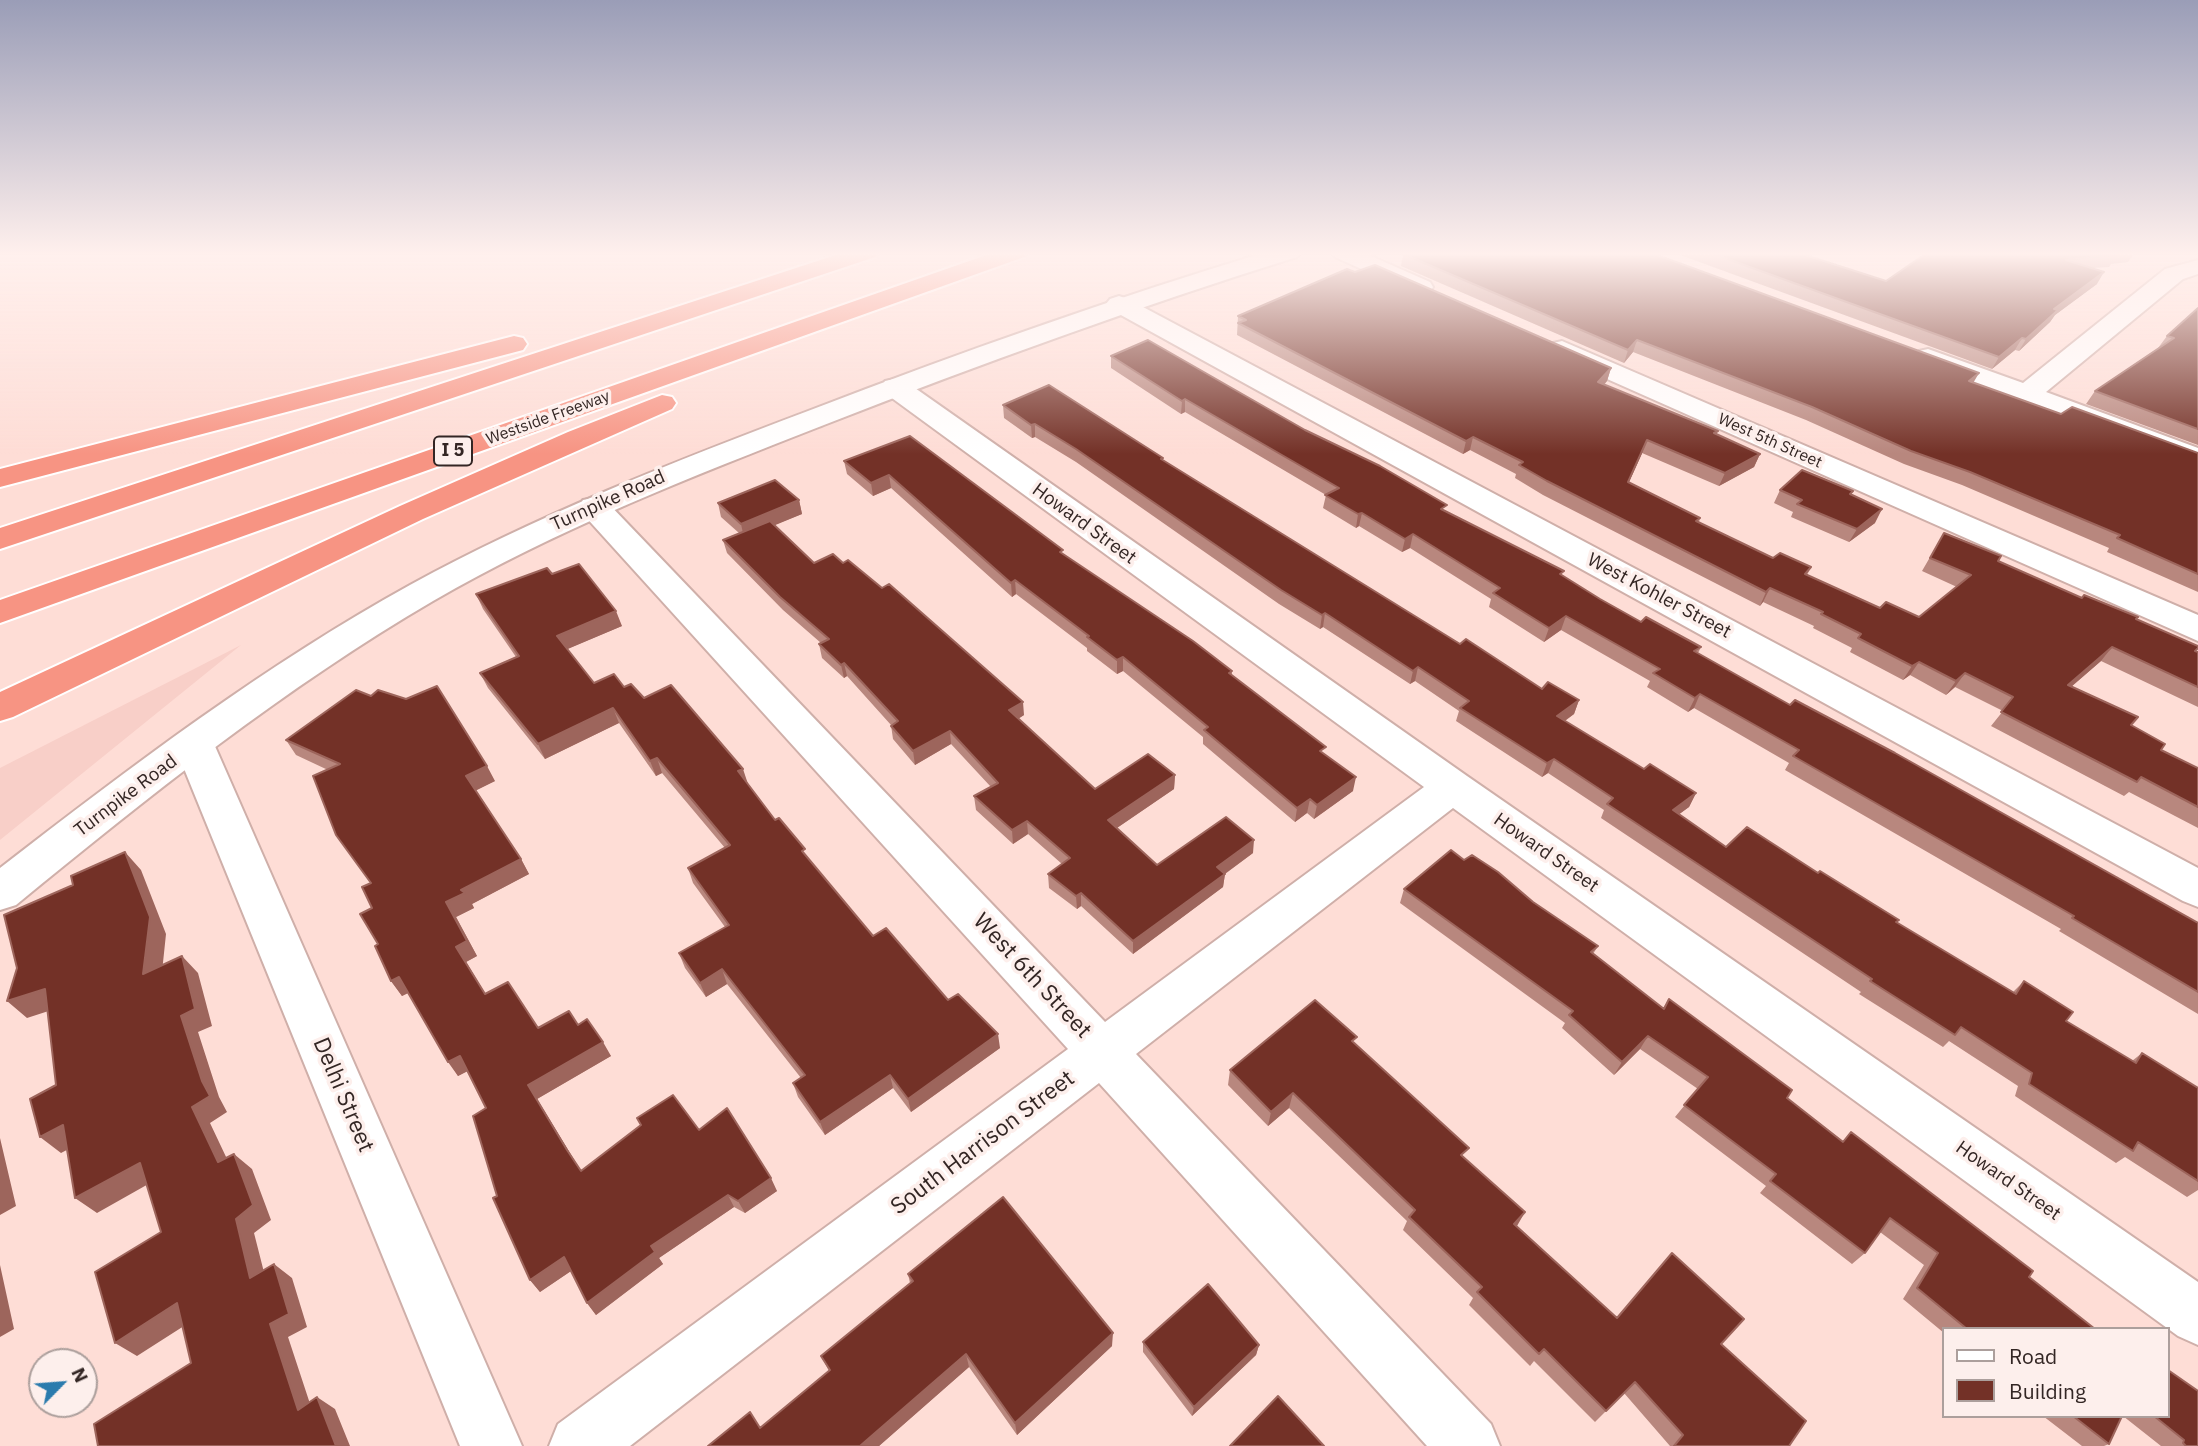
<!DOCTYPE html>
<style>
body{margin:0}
#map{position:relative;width:2198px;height:1446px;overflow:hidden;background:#feddd6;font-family:"IBM Plex Sans",sans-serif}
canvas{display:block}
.legend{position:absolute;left:1942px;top:1327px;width:228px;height:91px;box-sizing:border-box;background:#fdefec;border:2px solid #ac9f9c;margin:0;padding:9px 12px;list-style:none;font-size:21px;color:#332624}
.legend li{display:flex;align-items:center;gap:14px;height:35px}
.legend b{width:35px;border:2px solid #ac9f9c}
.north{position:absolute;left:28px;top:1348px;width:70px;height:70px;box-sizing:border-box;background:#fdefec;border:2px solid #ac9f9c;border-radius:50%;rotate:65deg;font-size:19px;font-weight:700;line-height:28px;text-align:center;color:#332624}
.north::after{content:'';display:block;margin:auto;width:24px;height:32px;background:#2b7bad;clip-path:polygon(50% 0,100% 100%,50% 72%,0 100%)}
</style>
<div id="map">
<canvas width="2198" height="1446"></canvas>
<ul class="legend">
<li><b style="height:9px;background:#fff"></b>Road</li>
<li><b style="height:19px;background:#733127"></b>Building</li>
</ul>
<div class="north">N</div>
</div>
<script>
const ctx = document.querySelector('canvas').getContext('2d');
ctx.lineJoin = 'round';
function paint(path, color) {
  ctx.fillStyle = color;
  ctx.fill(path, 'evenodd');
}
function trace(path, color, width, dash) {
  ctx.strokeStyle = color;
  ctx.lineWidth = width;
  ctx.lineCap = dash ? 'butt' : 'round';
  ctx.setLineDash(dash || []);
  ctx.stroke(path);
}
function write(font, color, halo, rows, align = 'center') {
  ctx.font = font + ' "IBM Plex Sans",sans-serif';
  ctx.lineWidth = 7;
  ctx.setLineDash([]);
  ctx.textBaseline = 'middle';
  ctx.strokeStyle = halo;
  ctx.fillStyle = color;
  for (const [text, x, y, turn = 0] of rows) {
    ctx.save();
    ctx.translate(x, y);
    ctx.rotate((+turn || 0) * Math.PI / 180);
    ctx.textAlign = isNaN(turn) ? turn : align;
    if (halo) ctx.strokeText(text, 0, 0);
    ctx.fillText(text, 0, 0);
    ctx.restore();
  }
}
paint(new Path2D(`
 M241 645 0 840V768Z`), '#f8cfc8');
const minor = new Path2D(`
 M1331 252H1362L1430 282 1433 287 1430 292 1421 294 1412 292 1335 257Z
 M2198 260V274L2183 279 2046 392 2198 448V467L1919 363 1915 357 1919 351 1928 349 2023 383 2165 269Z
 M1119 296 1128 299 2198 868V907L2183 901 1110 309 1106 304 1110 299Z
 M1562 341 2198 615V641L1553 355 1549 349 1553 343Z
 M895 379 905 381 1467 776 2198 1282V1345L2178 1336 1453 808 1136 1054 1491 1424 1500 1446H1427L1099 1083 630 1446H549L558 1424 1068 1049 583 514 578 507 583 500 594 498 605 500 1105 1022 1424 787 885 393 881 387 885 381Z
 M194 730 208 734 214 744 522 1446H460L174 744 180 734Z`);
const tertiary = new Path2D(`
 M1266 252H1301L1297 257C1137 307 980 364 824 425 691 477 557 529 433 601 284 688 149 796 16 905L0 910V868C132 766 265 665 410 585 538 515 673 462 808 411 959 353 1111 299 1266 252Z`);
const motorway = new Path2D(`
 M845 252H879L875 257 0 549V528Z
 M995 252H1028L1024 257 0 623V600Z
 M514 336 523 338 527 344 523 350 0 487V469Z
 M662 395 672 397 676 403 672 409 423 519 13 717 0 721V692L400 506 568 432Z`);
trace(minor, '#cfafa9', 4);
trace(tertiary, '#cfafa9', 4);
trace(motorway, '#fff', 4);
paint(minor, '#fff');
paint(tertiary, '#fff');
paint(motorway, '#f79483');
paint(new Path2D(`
 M1672 252H1796L1886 281 1926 253 1925 252H2135L2128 262 2111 264 2109 267 2093 268 2097 284 2055 315 2050 322 2019 351 2015 350 1992 369Z
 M1403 254 1973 382 2061 414 2198 453V592L2107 552 2109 548 1962 485 1904 464 1806 420 1633 352 1624 363 1401 266Z
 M2198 308V445L2086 404 2095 391 2158 348 2167 336Z
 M1238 316 1611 368 1607 381 1604 385 1718 431 1716 435 1760 454 1754 467 1719 486 1642 453 1629 482 1700 518 1699 522 1773 558 1811 567 1807 575 1880 608 1919 617 1957 587 1922 571 1944 533 1998 561 2081 598 2136 619 2198 652V707L2101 661 2071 687 2131 725 2161 750 2198 768V828L2129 792 2124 796 1991 726 2003 711 1955 687 1946 695 1910 675 1903 680 1850 652 1852 648 1813 628 1814 626 1763 602 1760 606 1543 495 1515 478 1516 474 1470 450 1463 454 1237 335Z
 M1111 356 1446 511 1641 622 1701 647 1698 653 1790 705 2198 923V1014L2059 931 2061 929 1785 770 1789 763 1694 708 1688 712 1647 687 1650 681 1561 630 1544 642 1489 607 1491 599 1410 548 1402 552 1359 526 1356 528 1323 508 1326 495 1185 412 1181 414 1111 368Z
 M1003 405 1163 458V460L1460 644 1542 689 1579 700 1574 714 1565 721 1644 769 1696 793 1689 807 1679 814 1726 847 1896 923 2013 992 2024 981 2066 1021 2132 1061 2142 1053 2198 1088V1190L2187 1197 2125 1157 2116 1163 2015 1096 2018 1086 1949 1041 1943 1047 1859 994 1861 992 1601 818 1604 810 1548 773 1542 777 1456 721 1459 711 1415 681 1410 684 1323 627 1320 629 1279 604 1076 462 1035 437 1032 438 1004 418Z
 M910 436 1063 554 1232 671V675L1324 754 1353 791 1314 819 1307 813 1295 822 1203 744V737L1123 671 1117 674 1087 651V648L1016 594 1012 597 891 488 873 496 847 474 844 461Z
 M1780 490 1853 491 1851 495 1875 523 1849 542 1791 517 1793 512 1774 503Z
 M799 500 802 514 774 525 814 563H843L1024 715 1018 719 1095 789 1175 775 1174 789 1117 828 1157 865 1253 853 1225 874 1223 887 1133 954 1081 906 1077 909 1049 888 1048 874 1062 864 1028 834 1013 844 976 810 974 796 991 787 951 744 915 765 893 739 891 725 847 676 844 678 822 658 819 644 821 643 783 610 727 553 723 540 739 533 721 517 718 503Z
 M552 574 622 626 567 649 594 683 624 687 644 698 748 784 775 820 807 857 873 936 948 1000 1000 1048 911 1112 893 1088 825 1135 798 1097 793 1083 801 1078 727 984 706 997 685 968 679 953 725 927 693 883 688 868 725 848 662 773 656 776 619 723 545 759 488 688 480 673 516 657 483 609 476 594Z
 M286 740 495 781 476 790 521 859 529 874 472 904 474 908 456 917 477 956 466 962 485 994 538 1028 578 1025 611 1056 537 1099 581 1171 699 1130 777 1191 745 1213 734 1207 659 1258 663 1264 596 1315 587 1303 571 1271 540 1292 530 1280 497 1196 486 1108 467 1071 458 1076 408 993 402 996 391 981 378 944 372 908 371 883 328 770 296 755Z
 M1464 860 1598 946 1593 954 1663 1008 1669 999 1787 1098 1843 1141 1851 1132 2029 1277 2095 1329H1944V1333L1903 1299 1924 1265 1880 1232 1865 1253 1852 1264 1760 1193 1766 1186 1675 1117 1698 1089 1640 1049 1614 1075 1562 1028 1565 1023 1400 903 1404 889Z
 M1355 1043 1464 1157 1517 1226 1617 1318 1721 1344 1789 1446H1670L1624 1393 1595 1422 1534 1361 1530 1366 1469 1305 1473 1298 1403 1230 1407 1221 1289 1108 1268 1126 1228 1085 1230 1070Z
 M908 1274 1112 1346 1017 1435 969 1367 879 1446H708L760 1428 829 1371 821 1356 910 1283Z
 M1143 1342 1259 1345 1256 1355 1192 1416 1143 1352Z
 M2043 1416H2122L2109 1444 2104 1446H2082Z
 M2123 1416H2168L2198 1446H2161Z`), '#b8877e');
paint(new Path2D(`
 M2104 272 2097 284 2055 315 2050 322 2019 351 2026 339 2054 309Z
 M2022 338 2015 350 1992 369 1999 357Z
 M1637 340 1633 352 1624 363 1628 350Z
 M1611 368 1607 381 1594 395 1598 382Z
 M1979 373 1972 385 1969 381Z
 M1185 399V412L1181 414 1182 401Z
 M1035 424V437L1032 438 1031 425Z
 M1473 437 1470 450 1463 454 1466 441Z
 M1647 440 1642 453 1623 495 1628 482Z
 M1760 454 1754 467 1719 486 1725 473Z
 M889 475 891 488 873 496 871 483Z
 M799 500 802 514 744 538 741 524Z
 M1882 509 1875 523 1849 542 1857 529Z
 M1362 513 1359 526 1356 528 1358 514Z
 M1413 534 1410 548 1402 552 1405 539Z
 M1015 580 1016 594 1012 597 1011 583Z
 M1770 588 1763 602 1760 606 1766 592Z
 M616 611 622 626 563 651 557 636Z
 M1325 613 1323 627 1320 629 1322 615Z
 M1566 616 1561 630 1544 642 1549 628Z
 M2112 647 2101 661 2057 699 2068 685Z
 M1123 657V671L1117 674V660Z
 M1919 662 1910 675 1903 680 1912 666Z
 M844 663 847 676 844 678 841 665Z
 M1418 667 1415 681 1410 684 1413 671Z
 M1965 673 1955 687 1946 695 1956 681Z
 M1700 694 1694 708 1688 712 1695 698Z
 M1579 700 1574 714 1552 730 1557 716Z
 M1023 702 1024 715 1010 724 1009 710Z
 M613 708 619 723 545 759 538 744Z
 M950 731 951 744 915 765 913 751Z
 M657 758 662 773 656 776 650 761Z
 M1554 759 1548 773 1542 777 1547 763Z
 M487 766 495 781 475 791 466 776Z
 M743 769 748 784 738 771Z
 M1175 775 1174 789 1108 834V820Z
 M1356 777 1353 791 1314 819 1317 805Z
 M1696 793 1689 807 1666 824 1673 810Z
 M1310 799 1307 813 1295 822 1297 808Z
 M1027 821 1028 834 1013 844 1012 830Z
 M1254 840 1253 853 1215 881 1217 867Z
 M125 852 141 870 166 934 160 991 143 974Z
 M521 859 529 874 472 904 474 908 456 917 477 956 466 962 494 1008 456 947 446 902 461 890Z
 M1225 874 1223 887 1133 954V941Z
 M1081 893V906L1077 909 1076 896Z
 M182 956 198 973 212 1026 198 1032 219 1097 227 1112 210 1123 236 1178 218 1162 192 1107 181 1016Z
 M722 969 727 984 706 997 700 983Z
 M399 977 410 992 402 996 391 981Z
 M45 989 64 1006 27 1018 7 1001Z
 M998 1034 1000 1048 911 1112 908 1099Z
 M1648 1036 1640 1049 1614 1075 1622 1062Z
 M603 1042 611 1056 537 1099 576 1163 567 1150 528 1085Z
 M460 1056 470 1070 458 1076 448 1062Z
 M890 1075 893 1088 825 1135 820 1122Z
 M1293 1093 1289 1108 1268 1126 1271 1112Z
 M63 1125 84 1141 61 1153 40 1137Z
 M0 1138 16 1206 0 1215Z
 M234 1154 252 1169 271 1220 254 1233 269 1292 250 1278 236 1219Z
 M140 1163 159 1178 97 1213 75 1198Z
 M771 1178 777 1191 745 1213 738 1201Z
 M728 1195 734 1207 659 1258 663 1264 596 1315 587 1303 651 1246Z
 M1525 1212 1517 1226 1514 1224Z
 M564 1257 574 1269 540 1292 530 1280Z
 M274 1264 292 1278 307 1327 288 1337 316 1422 298 1410 270 1324Z
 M0 1265 14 1329 0 1337Z
 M177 1303 198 1317 137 1356 115 1343Z
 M1113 1333 1112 1346 1017 1435 1015 1423Z
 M1259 1345 1256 1355 1192 1416 1194 1407Z
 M966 1354 969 1367 879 1446H860Z
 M317 1397 335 1409 350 1446H336Z`), '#9d655c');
const building = new Path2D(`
 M1411 252H1649L1979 373 1969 381 2061 414 2072 407 2198 453V574L2117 538 2120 535 1970 472 1911 451 1812 407 1637 340 1628 350 1403 254Z
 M1708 252H1796L1886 281 1928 252H2121H2112L2117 255 2066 260 2104 272 2054 309 2058 310 2026 339 2022 338 1999 357Z
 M1375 265 1611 368 1598 382 1718 431 1714 433 1760 454 1725 473 1647 440 1628 482 1700 518 1696 521 1773 558 1780 553 1811 567 1805 574 1880 608 1886 602 1919 617 1971 575 1930 558 1944 533 2001 556 1998 561 2082 598 2084 595 2138 617 2136 619 2198 646V648L2195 651 2198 652V687L2112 647 2068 685 2138 717 2131 725 2165 744 2161 750 2198 768V807L2141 777 2137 782 2001 712 2013 697 1965 673 1956 681 1919 662 1912 666 1858 638 1861 634 1821 614 1823 612 1770 588 1766 592 1547 481 1519 465 1523 462 1473 437 1466 441 1238 323 1246 320 1238 316 1347 269 1355 272Z
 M2198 308V429L2095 391 2174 338 2167 336Z
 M1148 340 1305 430 1380 466 1447 505 1441 509 1564 571 1560 574 1600 599 1641 622 1646 617 1701 647 1694 651 1790 705 1795 700 1895 753 2198 923V992L2072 918 2074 916 1793 756 1799 750 1700 694 1695 698 1653 673 1660 669 1566 616 1549 628 1493 593 1500 588 1413 534 1405 539 1362 513 1358 514 1325 495 1339 488 1185 399 1182 401 1111 356Z
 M1049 385 1163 458 1161 459 1460 644 1466 639 1542 689 1548 682 1579 700 1557 716 1644 769 1650 764 1696 793 1673 810 1726 847 1747 827 1818 873 1820 871 1899 920 1896 922 2016 994 2024 981 2073 1012 2066 1021 2136 1063 2142 1053 2198 1088V1181L2138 1142 2133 1151 2029 1084 2032 1073 1961 1027 1955 1035 1870 981 1872 979 1607 804 1613 798 1554 759 1547 763 1460 708 1469 701 1418 667 1413 671 1325 613 1322 615 1281 590 1076 449 1035 424 1031 425 1003 405Z
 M910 436 1063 550 1060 552 1193 641 1232 671 1229 673 1326 747 1320 751 1356 777 1317 805 1310 799 1297 808 1204 730 1208 727 1123 657 1117 660 1087 637 1089 636 1015 580 1011 583 889 475 871 483 844 461Z
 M1802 470 1853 491 1850 494 1882 509 1857 529 1797 504 1802 500 1780 490Z
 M775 480 799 500 741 524 718 503Z
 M770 521 814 563 833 554 843 563 848 560 882 588 889 584 1023 702 1009 710 1095 789 1148 754 1175 775 1108 820 1157 865 1226 817 1254 840 1217 867 1225 874 1133 941 1081 893 1076 896 1048 874 1070 858 1027 821 1012 830 974 796 998 783 950 731 913 751 891 726 898 721 844 663 841 665 819 644 829 639 780 597 723 540Z
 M579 564 616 611 557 636 594 683 614 674 624 687 631 684 644 698 671 685 743 769 738 771 775 820 779 818 805 849 802 851 873 936 886 928 948 1000 958 994 998 1034 908 1099 890 1075 820 1122 793 1083 805 1075 722 969 700 983 679 953 729 925 688 868 730 845 657 758 650 761 613 708 538 744 480 673 519 656 476 594 547 568 552 574Z
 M437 686 487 766 466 776 521 859 461 890 465 893 446 902 467 941 456 947 485 994 508 982 538 1028 569 1011 578 1025 587 1019 603 1042 528 1085 567 1150 581 1171 641 1125 637 1118 673 1095 699 1130 727 1108 771 1178 738 1201 728 1195 651 1246 655 1252 587 1303 564 1257 530 1280 493 1198 497 1196 473 1116 486 1108 460 1056 448 1062 399 977 391 981 375 946 378 944 360 914 372 908 362 887 371 883 336 835 313 776 340 764 286 740 356 690 371 696 378 690 406 699Z
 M1451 850 1464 860 1472 855 1498 872 1533 902 1598 946 1591 952 1664 1009 1669 999 1792 1090 1787 1098 1843 1142 1851 1132 2033 1271 2029 1277 2095 1329H1967L1917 1288 1938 1253 1890 1218 1865 1253 1770 1181 1776 1174 1684 1105 1708 1077 1648 1036 1622 1062 1569 1015 1573 1011 1404 889Z
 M125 852 150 917 143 974 182 956 195 1009 181 1016 202 1081 210 1096 192 1107 218 1162 234 1154 253 1205 236 1219 250 1278 274 1264 289 1314 270 1324 298 1410 317 1397 336 1446H98L94 1424 191 1363 177 1303 115 1343 95 1272 161 1232 140 1163 75 1198 63 1125 40 1137 30 1099 56 1085 45 989 7 1001 17 968 4 915 73 885 71 876Z
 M1315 1000 1357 1037 1352 1041 1469 1148 1461 1155 1525 1212 1514 1224 1617 1318 1672 1253 1744 1319 1721 1344 1806 1421 1789 1446H1674L1683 1435 1635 1382 1606 1411 1544 1349 1539 1354 1477 1292 1482 1287 1409 1217 1415 1210 1293 1093 1271 1112 1230 1070Z
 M1003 1197 1113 1333 1015 1423 966 1354 860 1446H708L750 1412 760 1428 830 1370 821 1356 913 1281 908 1274Z
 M1208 1284 1259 1345 1194 1407 1143 1342Z
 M2168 1370 2198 1391V1446H2186L2183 1443 2184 1440 2154 1416H2168Z
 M1278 1396 1324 1446H1230Z
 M2073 1416H2122L2109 1444Z`);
paint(building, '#733127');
trace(building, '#9d655c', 2);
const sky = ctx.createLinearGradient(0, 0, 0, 454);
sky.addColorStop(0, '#9a9db7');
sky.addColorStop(0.56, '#fff0ed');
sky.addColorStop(1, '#fff0ed00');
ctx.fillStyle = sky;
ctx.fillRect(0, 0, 2198, 454);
write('16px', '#332624', '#fdefec', [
 ["Westside Freeway",548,418,-20],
 ["West 5th Street",1770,441,24]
]);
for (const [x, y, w] of [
 [453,451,38]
]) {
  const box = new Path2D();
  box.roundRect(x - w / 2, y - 14.5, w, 29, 5);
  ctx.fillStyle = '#fdefec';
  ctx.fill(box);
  trace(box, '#332624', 2);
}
write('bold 18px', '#332624', null, [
 ["I 5",453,451]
]);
write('19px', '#332624', '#fdefec', [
 ["Turnpike Road",608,501,-24],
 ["Howard Street",1084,524,36],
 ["West Kohler Street",1659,596,28],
 ["Turnpike Road",126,796,-37],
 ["Howard Street",1546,853,35],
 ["Howard Street",2008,1181,35]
]);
write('23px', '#332624', '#fdefec', [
 ["West 6th Street",1032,976,47],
 ["Delhi Street",343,1095,67],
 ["South Harrison Street",983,1143,-37]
]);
</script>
